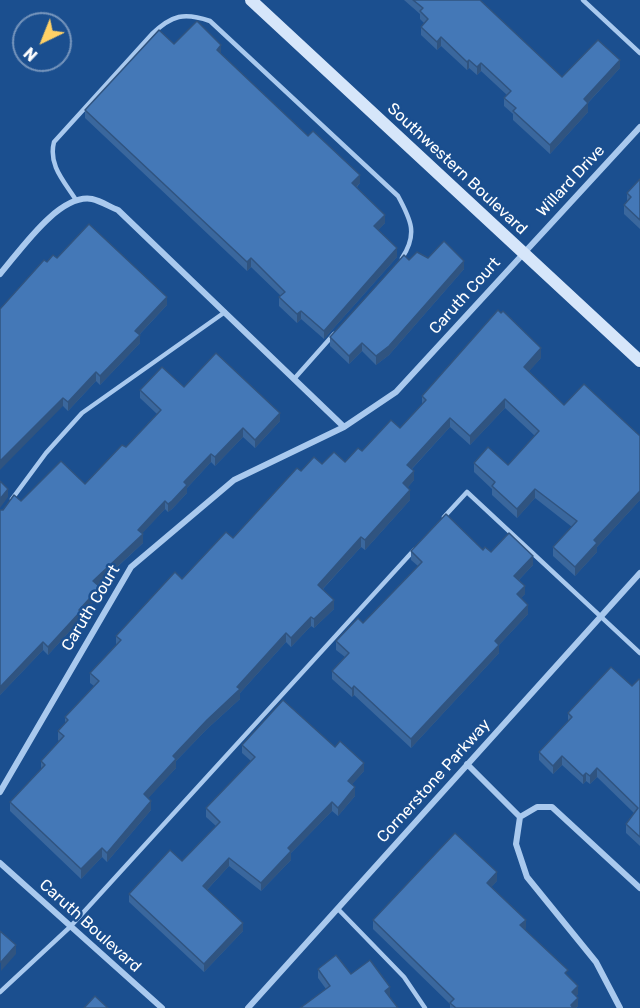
<!DOCTYPE html>
<style>
body{margin:0}
#map{position:relative;width:640px;height:1008px;overflow:hidden;background:#1b4f8f;font-family:Rubik,sans-serif}
canvas{display:block}
.north{position:absolute;left:12px;top:12px;width:60px;height:60px;box-sizing:border-box;background:#1b4f8f;border:2px solid #7695bc;border-radius:50%;rotate:223deg;font-size:16px;font-weight:700;line-height:24px;text-align:center;color:#fff}
.north::after{content:'';display:block;margin:auto;width:21px;height:27px;background:#ffd166;clip-path:polygon(50% 0,100% 100%,50% 72%,0 100%)}
</style>
<div id="map">
<canvas width="640" height="1008"></canvas>
<div class="north">N</div>
</div>
<script>
const ctx = document.querySelector('canvas').getContext('2d');
ctx.lineJoin = 'round';
function trace(path, color, width, dash) {
  ctx.strokeStyle = color;
  ctx.lineWidth = width;
  ctx.lineCap = dash ? 'butt' : 'round';
  ctx.setLineDash(dash || []);
  ctx.stroke(path);
}
function paint(path, color) {
  ctx.fillStyle = color;
  ctx.fill(path, 'evenodd');
}
function write(font, color, halo, rows, align = 'center') {
  ctx.font = font + ' Rubik,sans-serif';
  ctx.lineWidth = 5;
  ctx.setLineDash([]);
  ctx.textBaseline = 'middle';
  ctx.strokeStyle = halo;
  ctx.fillStyle = color;
  for (const [text, x, y, turn = 0] of rows) {
    ctx.save();
    ctx.translate(x, y);
    ctx.rotate((+turn || 0) * Math.PI / 180);
    ctx.textAlign = isNaN(turn) ? turn : align;
    if (halo) ctx.strokeText(text, 0, 0);
    ctx.fillText(text, 0, 0);
    ctx.restore();
  }
}
trace(new Path2D(`
 M583 0 640 53
 M76 200C64 181 48 165 54 142L152 34C172 15 184 12 210 21L398 196C411 220 418 234 402 258
 M294 379 334 334
 M12 499 46 453 82 413 225 312
 M444 517 467 492 640 653
 M338 909 404 977 425 1008
 M0 992 70 927 414 550`), '#a9c9ee', 4.5);
trace(new Path2D(`
 M0 274C20 251 59 193 92 199 101 201 110 207 118 210L344 427
 M467 764 520 817 516 844 527 877 596 962 620 1008
 M0 792 131 567 234 480 344 427 396 392 640 127
 M520 817 537 807H552L640 888
 M0 863 162 1008
 M248 1008 640 573`), '#a9c9ee', 6);
trace(new Path2D(`
 M251 0 640 361`), '#d6e6fa', 12);
paint(new Path2D(`
 M404 0H480L562 77 620 68 588 103V112L550 154 513 120V114L504 106V98L507 95 481 71 477 75 469 68 467 70 441 46 437 50 421 35V27L424 23 420 19V14Z
 M174 44 221 53V54L308 136 360 183 357 187 385 223 378 230 397 257 324 339 301 319 297 323 279 306V297L281 296 251 267 247 271 85 118V110Z
 M640 179V229L624 214V205L627 202V193Z
 M57 258 167 305 140 334V343L100 385 96 381 68 411 63 406 47 262Z
 M428 258 464 269 389 355 376 365 362 351 349 364 330 346V337L409 260Z
 M541 358 528 372 564 405 640 436V500L597 547V552L575 576 553 556V547L572 527 535 498 517 518 492 495V489L474 472V463L508 465 535 436 505 408 470 445 450 427 412 469 414 480 407 488 410 500 365 550 361 547 323 589 334 609 314 628 311 626 291 647 286 642 240 693V699L207 729 176 761V768L148 798 151 810 107 862 102 857 81 879 10 811V802L41 769V761L59 741 58 740V731L65 724V717L94 686 90 683V673L116 645V636L182 579 233 538 301 471 322 464 345 462 362 451 400 428 422 405V396Z
 M184 387 280 421 255 448 243 437 215 466 211 462 187 488V493L172 509 168 512 165 509 142 533 143 543 98 585 100 595 80 617V620L48 655 43 650 0 695 3 510 21 501 85 484 126 447 157 414 140 398V390Z
 M483 550 533 565 519 580 525 594 521 598 528 614 499 645V653L411 748 354 695 352 697 332 679V671L345 657 336 650V641L363 623 418 566 411 560V551Z
 M640 680V846L626 833V824L634 813 597 777 590 784 586 781 583 784 562 765 553 774 539 760V752L568 721V713L632 686Z
 M242 745 335 747 364 771 352 784 355 796 338 816 332 811 291 853V860L261 891 229 866 207 890 243 931 204 972 129 902V894L182 861 216 826 206 817V808L251 761 242 753Z
 M497 881 491 887 526 928 524 929 568 976 578 994 576 996 578 1006 576 1008H450V1004L373 929V920Z
 M318 969 351 974 390 996 326 989 318 978Z`), '#3a679d');
paint(new Path2D(`
 M441 37V46L437 50V42Z
 M221 45V53L217 58V50Z
 M469 60V68L467 70V62Z
 M620 60V68L584 107V99Z
 M481 63V71L477 75V67Z
 M588 103V112L550 154V145Z
 M360 175V183L352 191V183Z
 M385 215V223L374 235V226Z
 M397 248V257L324 339V331Z
 M251 258V267L247 271V262Z
 M464 261V269L389 355 376 365V356Z
 M167 297V305L135 339V331Z
 M301 311V319L297 323V314Z
 M140 335V343L100 385V376Z
 M362 343V351L349 364V356Z
 M541 348V358L524 377V367Z
 M96 372V381L68 411V402Z
 M63 398V406L0 470V461Z
 M505 399V408L470 445V436Z
 M280 413V421L255 448V440Z
 M450 418V427L407 474V465Z
 M243 428V437L215 466V457Z
 M211 454V462L187 488V493L172 509 168 512V504L184 482Z
 M414 471V480L403 493V483Z
 M8 489V497L0 508V499Z
 M535 489V498L517 518V509Z
 M410 490V500L365 550V540Z
 M640 491V500L597 547V552L575 576V567L594 540Z
 M165 501V509L138 538V530Z
 M143 534V543L93 589V581Z
 M361 537V547L318 594V585Z
 M533 556V565L514 585V576Z
 M525 586V594L517 603V594Z
 M100 587V595L80 617V620L48 655V647L79 610Z
 M334 600V609L314 628V619Z
 M528 605V614L499 645V653L411 748V739L495 641Z
 M311 617V626L291 647V638Z
 M286 633V642L240 693V699L207 729 176 761V768L144 803V794L173 756Z
 M43 642V650L0 695V687Z
 M354 686V695L352 697V689Z
 M562 756V765L553 774V766Z
 M364 763V771L348 789V781Z
 M597 768V777L590 784V776Z
 M586 773V781L583 784V776Z
 M355 787V796L338 816V808Z
 M151 801V810L107 862V853Z
 M332 802V811L291 853V860L261 891V883L288 848Z
 M102 848V857L81 879V869Z
 M229 858V866L203 894V886Z
 M497 872V881L487 892V883Z
 M526 920V928L520 934V925Z
 M243 923V931L204 972V964Z
 M16 945V954L1 971V962Z
 M578 986V994L572 1001V992Z
 M390 987V996L385 999V991Z
 M578 998V1006L576 1008H571V1005Z`), '#305480');
const building = new Path2D(`
 M413 0H480L562 77 598 40 620 60 584 99 588 103 550 145 513 111 516 108 504 98 511 91 481 63 477 67 469 60 467 62 441 37 437 42 421 27 428 19 420 11 423 8Z
 M197 21 221 45 217 50 308 136 313 131 360 175 352 183 385 215 374 226 397 248 324 331 301 311 297 314 279 297 285 292 251 258 247 262 85 110 159 30 174 44Z
 M640 179V220L624 205 631 197 627 193Z
 M89 224 167 297 135 331 140 335 100 376 96 372 68 402 63 398 0 461V309L44 260 47 262 53 255 57 258Z
 M444 241 464 261 389 346 376 356 362 343 349 356 330 337 404 255 409 260 417 252 428 258Z
 M498 310 501 313 503 311 541 348 524 367 564 405 584 384 640 436V491L594 540 597 543 575 567 553 547 577 521 535 489 517 509 492 486 495 482 474 463 488 447 508 465 539 431 505 399 470 436 450 418 407 465 414 471 403 483 410 490 365 540 361 537 318 585 334 600 314 619 311 617 291 638 286 633 237 687 240 689 207 720 173 756 176 759 144 794 151 801 107 853 102 848 81 869 10 802 45 765 41 761 64 736 58 731 68 720 65 717 99 681 90 673 121 640 116 636 175 572 182 579 226 532 233 538 297 468 301 471 314 457 322 464 334 452 345 462 358 448 362 451 391 420 400 428 426 400 422 396Z
 M216 353 280 413 255 440 243 428 215 457 211 454 184 482 187 485 172 501 168 504 165 501 138 530 143 534 93 581 100 587 79 610 80 612 48 647 43 642 0 687V510H3L14 495 21 501 61 461 85 484 122 445 126 447 161 410 140 390 162 367 184 387Z
 M0 481 8 489 0 499Z
 M446 514 483 550 485 547 491 552 509 533 533 556 514 576 525 586 517 594 528 605 495 641 499 645 411 739 354 686 352 689 332 671 349 653 336 641 358 618 363 623 422 562 411 551Z
 M611 667 632 686 639 679 640 680V837L626 824 638 808 597 768 590 776 586 773 583 776 562 756 553 766 539 752 572 717 568 713Z
 M283 700 335 747 340 741 364 763 348 781 355 787 338 808 332 802 288 848 291 851 261 883 229 858 203 886 243 923 204 964 129 894 170 850 182 861 220 822 206 808 255 757 242 745Z
 M455 833 497 872 487 883 526 920 520 925 568 970 565 973 578 986 572 992 578 998 571 1005 573 1008H456L450 1003 454 999 373 920Z
 M0 931 16 945 1 962H0Z
 M336 955 351 974 370 960 390 987 385 991 398 1008H300L330 986 318 969Z
 M95 996 108 1008H84Z`);
paint(building, '#4478b7');
trace(building, '#305480', 1.5);
write('16px', '#fff', '#1b4f8f', [
 ["Southwestern Boulevard",457,169,43],
 ["Willard Drive",571,181,-47],
 ["Caruth Court",465,296,-48],
 ["Caruth Court",91,608,-59],
 ["Cornerstone Parkway",434,781,-48],
 ["Caruth Boulevard",90,926,42]
]);
</script>
